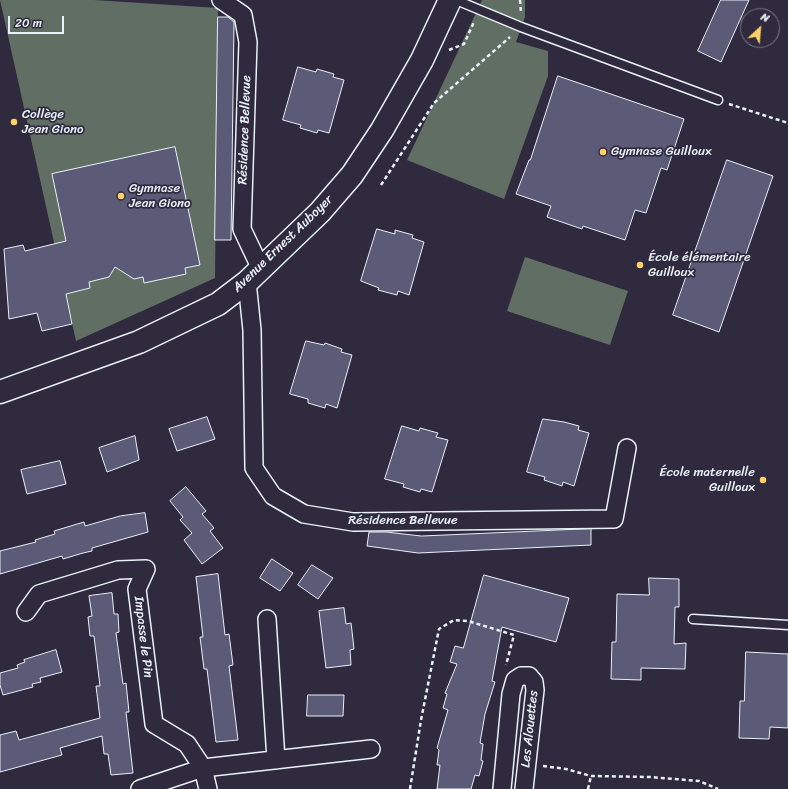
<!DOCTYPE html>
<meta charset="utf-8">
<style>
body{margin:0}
#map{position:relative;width:788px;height:789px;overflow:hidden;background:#2f2a3d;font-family:Sriracha,sans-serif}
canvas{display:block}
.north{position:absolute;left:740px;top:8px;width:40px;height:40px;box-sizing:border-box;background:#2f2a3d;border:1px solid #797a88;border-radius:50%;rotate:26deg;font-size:11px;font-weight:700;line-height:16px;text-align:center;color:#e8f1f8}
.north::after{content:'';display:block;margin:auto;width:14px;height:18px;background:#ffd166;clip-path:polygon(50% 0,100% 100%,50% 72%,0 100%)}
.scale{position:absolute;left:8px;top:16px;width:56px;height:18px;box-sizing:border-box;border:2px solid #e8f1f8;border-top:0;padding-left:5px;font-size:12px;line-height:14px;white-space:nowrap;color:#e8f1f8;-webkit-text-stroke:3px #2f2a3d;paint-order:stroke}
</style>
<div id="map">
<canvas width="788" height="789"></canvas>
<div class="north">N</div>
<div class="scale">20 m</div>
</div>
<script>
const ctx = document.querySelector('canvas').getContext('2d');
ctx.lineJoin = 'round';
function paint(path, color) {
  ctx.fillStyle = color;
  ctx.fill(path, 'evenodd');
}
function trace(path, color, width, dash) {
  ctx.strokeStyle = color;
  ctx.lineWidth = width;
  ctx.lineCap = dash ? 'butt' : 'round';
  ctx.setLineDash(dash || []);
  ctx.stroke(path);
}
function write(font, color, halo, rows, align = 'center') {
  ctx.font = font + ' Sriracha,sans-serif';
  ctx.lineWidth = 3.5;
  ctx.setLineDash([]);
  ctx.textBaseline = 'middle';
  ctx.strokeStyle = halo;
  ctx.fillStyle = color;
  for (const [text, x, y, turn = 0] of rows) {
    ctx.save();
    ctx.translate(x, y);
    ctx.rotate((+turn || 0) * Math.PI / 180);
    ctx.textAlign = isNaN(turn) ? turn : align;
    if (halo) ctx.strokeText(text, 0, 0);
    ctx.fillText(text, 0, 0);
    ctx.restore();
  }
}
paint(new Path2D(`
 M0 0H94L218 8 215 278 76 341Z
 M482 0H525V17L516 42 548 51V76L504 199 407 160Z
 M525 257 628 291 610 345 507 311Z`), '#616e63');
const building = new Path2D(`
 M721 0H749L721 62 698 51Z
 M218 17H228L234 22 231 240H215Z
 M298 67 316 72 317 69 334 74 333 77 344 80 329 133 318 130 317 133 300 128 301 125 283 120Z
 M558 76 684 119 667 170 661 168 646 213 635 210 625 240 583 226 582 229 547 217 551 206 516 194 529 160H530Z
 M175 147 200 265 185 268 186 274 144 283 143 277 134 279 115 267 109 277 89 282 90 288 66 294 72 324 42 331 37 313 9 319 4 249 23 245 25 251 66 241 52 174Z
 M727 160 773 176 719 332 673 315Z
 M377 229 395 234V230L413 235 412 238 424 242 409 295 398 291 397 295 378 290 379 288 361 281Z
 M306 341 324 345 325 343 342 349 341 352 352 355 337 408 326 404 325 408 308 403V399L290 394Z
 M207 417 215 439 177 451 169 429Z
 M543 419 564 422 579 426 578 430 589 433 574 486 563 482 562 486 544 480 545 477 527 472Z
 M402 426 419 431 420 428 438 433 436 437 448 440 432 492 421 489 420 492 403 487 404 484 385 479Z
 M135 436 139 460 107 472 99 448Z
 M60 461 66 484 27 494 21 470Z
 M186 487 206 511 202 514 214 528 210 531 223 548 202 564 184 540 192 533 180 520 183 517 170 501Z
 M145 513 148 532 92 548V551L83 553 63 559 62 556 0 574V551L36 542 35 540 55 534 54 531 84 522 85 526 120 516Z
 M591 529V545L418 553 367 546 369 532H386L421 536Z
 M272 559 293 573 280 591 260 578Z
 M312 565 333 578 318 599 298 585Z
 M218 574 225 635 229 634 233 665 229 666 238 740 216 742 207 669H204L200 637H203L196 577Z
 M484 575 569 598 556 642 502 627 492 681 495 682 485 714 480 743 483 744 481 760 483 761 479 776 475 775 471 789H437L440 765H437L439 750 437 748 448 710 443 708 447 694 445 693 457 664 450 662 455 646 463 648Z
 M649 578 679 579V607H675L674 644 686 643 685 669 641 668V680L611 679 612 642H616L617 594 649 595Z
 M112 593 114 614H118L119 632 116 633 123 684 126 683 129 712H126L133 773 111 775 108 754H104L102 736 60 748 62 755 0 772V735L16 731 19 740 100 718 96 686H100L94 636H90L88 617 92 616 89 596Z
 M344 608 346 624 351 623 352 631 354 649 350 650 351 665 326 668 319 611Z
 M56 650 62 672 40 678 41 682 32 684 33 687 3 695 0 685V673L18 668 17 665 25 662 24 660Z
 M746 652 788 654V728L770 727 769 739 739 738 740 701H744Z
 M308 695H344L343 716H307Z`);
paint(building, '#5b5a77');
trace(building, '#e8f1f8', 1);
const lane = new Path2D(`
 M456 0 521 27 718 100
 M693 619 788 625`);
const street = new Path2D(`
 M221 0 243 15 248 42 242 229 261 269
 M247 282 252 330 254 468 273 496 304 514 353 522 614 519 627 448
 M26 612 39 594 118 570 146 569 137 589 154 724 187 744 203 768 140 789
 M267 619 276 760
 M208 789 203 768 371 749
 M502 789 511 694 515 680 521 676H529L534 682 535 690 524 789`);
const secondary = new Path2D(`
 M0 392 139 342 218 304 247 282 320 212 352 175 382 130 422 60 450 0`);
trace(lane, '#e8f1f8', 11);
trace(street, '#e8f1f8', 20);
trace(secondary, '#e8f1f8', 25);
trace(new Path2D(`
 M520 0 521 13
 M449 50 464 44 474 22
 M729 104 788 123
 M381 185 434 103 510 37
 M543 766 566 769 591 776 650 777 699 781 718 789
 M410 789 421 720 439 629 454 620 468 621 514 635 506 665
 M588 789 591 776`), '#e8f1f8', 2.5, [4, 3]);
trace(lane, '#2f2a3d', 8);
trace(street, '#2f2a3d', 17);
trace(secondary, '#2f2a3d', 22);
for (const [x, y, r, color] of [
 [14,122,4,"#ffd166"],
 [603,152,4,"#ffd166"],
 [121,196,4,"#ffd166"],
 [640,265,4,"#ffd166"],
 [763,480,4,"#ffd166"]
]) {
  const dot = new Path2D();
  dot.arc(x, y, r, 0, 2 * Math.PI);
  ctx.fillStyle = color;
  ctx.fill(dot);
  trace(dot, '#2f2a3d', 1.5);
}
write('13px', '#e8f1f8', '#2f2a3d', [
 ["Collège",22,115],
 ["Jean Giono",22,130],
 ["Gymnase Guilloux",611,152],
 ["Gymnase",129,189],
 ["Jean Giono",129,204],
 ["École élémentaire",648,258],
 ["Guilloux",648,273],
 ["École maternelle",755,473,"right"],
 ["Guilloux",755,488,"right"]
], 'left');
write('13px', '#e8f1f8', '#2f2a3d', [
 ["Résidence Bellevue",245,130,-88],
 ["Avenue Ernest Auboyer",283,244,-44],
 ["Résidence Bellevue",403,521],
 ["Impasse le Pin",143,637,83],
 ["Les Alouettes",530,729,-84]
]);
</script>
